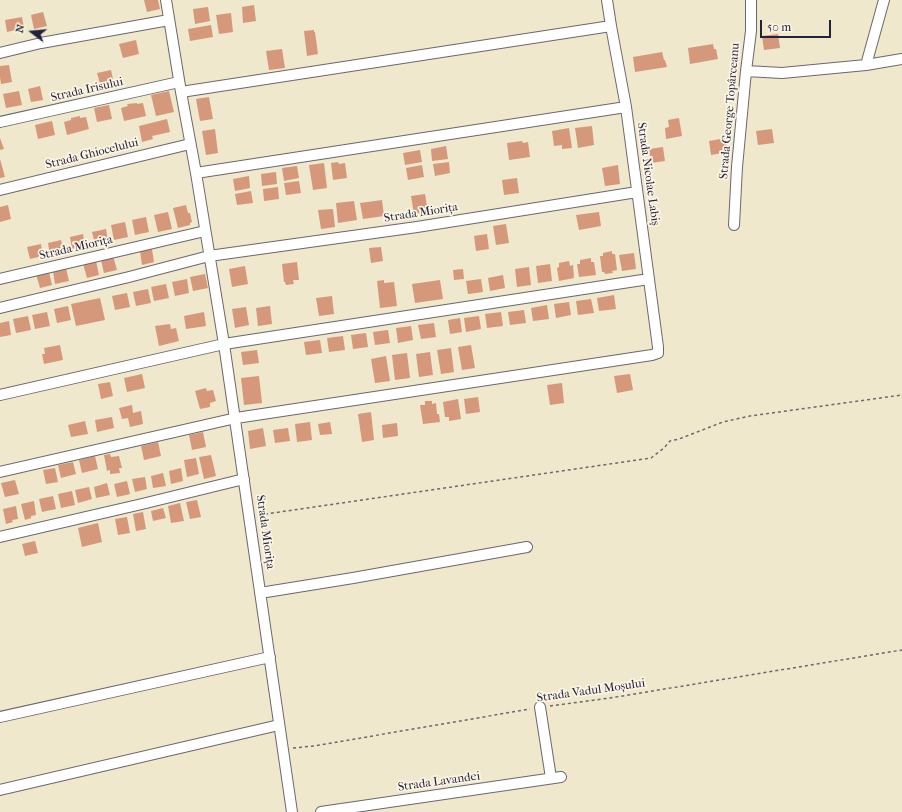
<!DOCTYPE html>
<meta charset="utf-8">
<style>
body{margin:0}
#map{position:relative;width:902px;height:812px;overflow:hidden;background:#efe8cc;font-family:"IM FELL French Canon",serif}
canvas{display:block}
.north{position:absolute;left:12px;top:12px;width:40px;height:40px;-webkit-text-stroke:3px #fcf5e5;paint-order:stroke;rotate:286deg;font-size:11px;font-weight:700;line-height:16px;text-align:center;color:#22223b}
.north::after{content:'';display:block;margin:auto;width:14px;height:18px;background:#22223b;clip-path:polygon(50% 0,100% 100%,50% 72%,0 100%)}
.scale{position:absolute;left:760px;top:20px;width:71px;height:18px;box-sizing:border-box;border:2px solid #22223b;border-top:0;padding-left:5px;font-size:12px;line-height:14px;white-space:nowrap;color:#22223b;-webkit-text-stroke:3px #fcf5e5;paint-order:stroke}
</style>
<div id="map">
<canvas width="902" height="812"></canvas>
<div class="north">N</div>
<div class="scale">50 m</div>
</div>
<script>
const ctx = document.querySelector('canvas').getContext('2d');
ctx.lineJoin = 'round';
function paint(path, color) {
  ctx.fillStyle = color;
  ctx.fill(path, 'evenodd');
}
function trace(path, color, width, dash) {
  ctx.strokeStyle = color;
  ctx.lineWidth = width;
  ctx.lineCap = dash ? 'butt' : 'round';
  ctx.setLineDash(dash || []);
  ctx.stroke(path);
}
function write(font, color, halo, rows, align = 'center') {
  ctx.font = font + ' "IM FELL French Canon",serif';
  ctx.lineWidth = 3.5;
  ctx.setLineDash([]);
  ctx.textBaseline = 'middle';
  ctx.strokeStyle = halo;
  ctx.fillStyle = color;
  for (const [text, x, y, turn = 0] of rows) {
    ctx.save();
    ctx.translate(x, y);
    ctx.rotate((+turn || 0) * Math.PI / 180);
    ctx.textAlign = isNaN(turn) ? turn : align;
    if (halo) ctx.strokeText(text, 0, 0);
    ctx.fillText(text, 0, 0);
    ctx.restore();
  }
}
paint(new Path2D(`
 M144 0H158L160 9 147 12Z
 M254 5 256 21 243 23 242 7Z
 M208 7 210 21 195 24 193 9Z
 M43 12 47 26 34 29 31 15Z
 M231 13 233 32 219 34 216 15Z
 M22 17 24 28 7 32 5 20Z
 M211 25 213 37 190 41 188 29Z
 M314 30V32H315L318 54 307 56 304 31Z
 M778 34 780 48 764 50 762 36Z
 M136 40 139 54 123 58 119 44Z
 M713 44 714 49H716L718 59 690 64 688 48Z
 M282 49 285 68 269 70 266 51Z
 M662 52 664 60H665L667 67 635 72 633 57Z
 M9 65 12 82 1 84 0 77V66Z
 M111 70 114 84 101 87 97 73Z
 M40 86 43 100 31 102 28 89Z
 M19 91 22 105 6 108 3 94Z
 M169 91 174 112 156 116 151 95Z
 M209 97 213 119 200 121 196 99Z
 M137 103V104L143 103 146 116 124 121 121 108 128 106 127 104Z
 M109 105 112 119 97 122 94 108Z
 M80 116V118L86 117 89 129 67 135 64 122 71 120V118Z
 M679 118 682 136 666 139 665 128 669 127 668 120Z
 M167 119 170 132 152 136 153 139 142 142 139 126Z
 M52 121 55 135 38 139 35 125Z
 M592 126 594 145 578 148 575 128Z
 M569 128 572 148 562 149V145L554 146 552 131Z
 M215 129 218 153 206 155 202 131Z
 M772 129 774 143 758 145 756 131Z
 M0 138 4 149 0 150Z
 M726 138 728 152 711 155 709 141Z
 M522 141 523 143 528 142 530 157 509 160 507 143Z
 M446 146 448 159 432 161 431 149Z
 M663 147 665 161 651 163 649 149Z
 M420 150 422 162 405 165 403 153Z
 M0 159 5 177 0 178Z
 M338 162 339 164 345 163 347 178 333 180 331 163Z
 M449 162 450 173 435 176 433 164Z
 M324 163 327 188 313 190 309 165Z
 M422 165 424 177 408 180 406 168Z
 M618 165 620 184 605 186 602 168Z
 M297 166 299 178 284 181 282 168Z
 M276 172 277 184 262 186 261 174Z
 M249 176 250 188 235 191 233 179Z
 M517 178 519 193 504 195 502 180Z
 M299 181 301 193 286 195 284 183Z
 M278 187 279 199 264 201 263 189Z
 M251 191 253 203 237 205 235 194Z
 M425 194 428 212 414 214 411 196Z
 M382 200 384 216 363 219 360 203Z
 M354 201 357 220 338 223 336 203Z
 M8 205 11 219 0 222V207Z
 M186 205 188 213H190L192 222 190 223V225L178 228 173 208Z
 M333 209 335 227 321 229 318 210Z
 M168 212 172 229 158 232 154 215Z
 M599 212 601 226 579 230 576 215Z
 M146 217 149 232 135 235 132 220Z
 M125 222 128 237 114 240 111 225Z
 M506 224 509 243 496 245 493 226Z
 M106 229 108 241 95 244 92 232Z
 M83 234 85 246 72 249 70 237Z
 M487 234 489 249 476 251 474 236Z
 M61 240 64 252 50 255 48 243Z
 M41 244 43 256 30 259 27 247Z
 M381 247 383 261 371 263 369 248Z
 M152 249 154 262 142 265 140 251Z
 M612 251V254H615L617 270 612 271 613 273 605 274 604 272H602L600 256H603V253Z
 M634 253 636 269 622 271 619 255Z
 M113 256 117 270 104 273 101 260Z
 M591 258V262H594L596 275 579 277 577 264H580V260Z
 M96 261 99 275 87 278 83 264Z
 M569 261 570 266 573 265 574 278 559 281 557 268 559 267V263Z
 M297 262 299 280H293L294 284 286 285 285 282H284L282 264Z
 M550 264 552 281 538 283 536 266Z
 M245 266 248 284 232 287 229 269Z
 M529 267 531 285 517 287 515 269Z
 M66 268 69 281 55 284 53 271Z
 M463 269 464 279 454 280 453 270Z
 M49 272 52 285 40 288 36 274Z
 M205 274 208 288 193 291 190 277Z
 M503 275 505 288 490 291 488 278Z
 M187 279 189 293 175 296 172 282Z
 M481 279 483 292 468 294 466 281Z
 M384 280V283L394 282 397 306 380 308 377 281Z
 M440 280 443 299 415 303 412 284Z
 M166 284 169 298 154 301 151 287Z
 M148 289 151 303 136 306 133 292Z
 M127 293 130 307 115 310 112 296Z
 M614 295 616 309 599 311 597 298Z
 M332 296 334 314 319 316 316 298Z
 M100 298 105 320 76 326 71 304Z
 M591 299 594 313 578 315 576 301Z
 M569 302 571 315 556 318 554 304Z
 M547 305 549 319 533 321 531 308Z
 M68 306 71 320 57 323 54 309Z
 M270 306 272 324 258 326 256 308Z
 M246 307 249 325 235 328 232 309Z
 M524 310 526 323 510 325 508 312Z
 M47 312 50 326 35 329 32 315Z
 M204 312 206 326 186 329 184 316Z
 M501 312 503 326 487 328 485 314Z
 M28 316 31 330 16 333 13 319Z
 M479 316 481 329 466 332 464 318Z
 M460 318 462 332 450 334 448 320Z
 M9 321 11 335 0 337V323Z
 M434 323 436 337 421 339 418 325Z
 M170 324 171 329 176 328 179 341 159 346 155 326Z
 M411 326 413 340 398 343 396 328Z
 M388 330 390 343 375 345 373 332Z
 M366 333 368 347 353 349 351 335Z
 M343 336 345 350 329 352 327 338Z
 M320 340 322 353 306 355 304 342Z
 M60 345 63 360 44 364 42 354H45L44 348Z
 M471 345 475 368 462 370 458 347Z
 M451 348 454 372 441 374 437 350Z
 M257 350 259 363 243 365 241 352Z
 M430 352 433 375 419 377 416 354Z
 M407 353 410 378 395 380 392 355Z
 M386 356 390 381 375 383 371 359Z
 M142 374 145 388 127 392 124 378Z
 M630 374 633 390 617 393 614 376Z
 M259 376 262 403 244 405 241 378Z
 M110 382 113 396 101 399 98 384Z
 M562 383 564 403 550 405 547 385Z
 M206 388 207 391 213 390 216 401 210 403V407L200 409 195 391Z
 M478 397 480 412 466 414 464 399Z
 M458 399 461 419 449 421V417H445L443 402Z
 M425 401H432V404L436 403 437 414H439L440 422 423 424 420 405H425Z
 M132 405 133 413 141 411 143 424 130 427 128 418 122 419 119 408Z
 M371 412 374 440 362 442 358 414Z
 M112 417 114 428 97 432 95 420Z
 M85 421 88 434 71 437 68 425Z
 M310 422 312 440 297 442 295 424Z
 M330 422 332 434 320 435 318 424Z
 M397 423 398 436 383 438 382 425Z
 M263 428 266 446 250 449 248 431Z
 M288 428 290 441 275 443 273 430Z
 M203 432 206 447 192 450 189 435Z
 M158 442 161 456 144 460 141 446Z
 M110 454 111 457 119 456 122 468H119L120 473 110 474V470L107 471 104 455Z
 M211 455 216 476 204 479 199 457Z
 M95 456 98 469 82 473 79 460Z
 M196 458 199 474 187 477 184 460Z
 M73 462 76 474 61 478 58 465Z
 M55 468 58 482 46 484 43 470Z
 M181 468 183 481 171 484 169 471Z
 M163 473 166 486 153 488 151 476Z
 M145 477 147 489 135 492 132 479Z
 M15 480 19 494 5 497 1 483Z
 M127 481 130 494 117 497 114 484Z
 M107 483 110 495 96 498 94 487Z
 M89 487 92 499 78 503 75 490Z
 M72 491 75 505 61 508 58 494Z
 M53 496 56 509 42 512 39 499Z
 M197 500 201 517 190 519 186 502Z
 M34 501 36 515 31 516V518L25 520 21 504Z
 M180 503 184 521 171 523 168 506Z
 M16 506 18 519 12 520 13 522 6 524 3 509Z
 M163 508 166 518 153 521 151 511Z
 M143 512 146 529 136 531 133 514Z
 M127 517 130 533 118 535 115 519Z
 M98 523 102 542 82 547 78 528Z
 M35 541 38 553 25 556 22 544Z`), '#d6987a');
const minor = new Path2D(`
 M166 0 181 92 196 173 224 344 292 812
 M0 53 41 43 169 20
 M866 65 884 0
 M746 71 782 73 866 65 902 59
 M181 92 611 26
 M0 122 179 82
 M196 173 626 107
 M0 190 190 144
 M734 225 737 167 746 71 751 31V0
 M0 279 205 231
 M0 308 129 277 209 256 417 227 637 192
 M0 395 224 344 649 279
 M0 472 236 418 652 355 658 353V347L626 107 611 26 607 0
 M0 537 142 504 244 479
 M260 593 353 578 527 547
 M540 707 551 778
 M0 717 270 657
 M0 790 279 725
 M321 812 561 777`);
trace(minor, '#6a676e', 12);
trace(new Path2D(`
 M259 515 651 458 664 448 670 441 679 439 723 422 750 416 902 395
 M550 706 610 698 902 650
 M293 748 314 746 530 709`), '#6a676e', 1.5, [3, 3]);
trace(minor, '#fff', 10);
write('12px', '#22223b', '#fcf5e5', [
 ["Strada Irisului",87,90,-13],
 ["Strada George Topârceanu",730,111,-85],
 ["Strada Ghiocelului",92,154,-14],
 ["Strada Nicolae Labiș",648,174,82],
 ["Strada Miorița",421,213,-9],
 ["Strada Miorița",76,248,-13],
 ["Strada Miorița",265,532,82],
 ["Strada Vadul Moșului",591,691,-8],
 ["Strada Lavandei",439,782,-8]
]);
</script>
